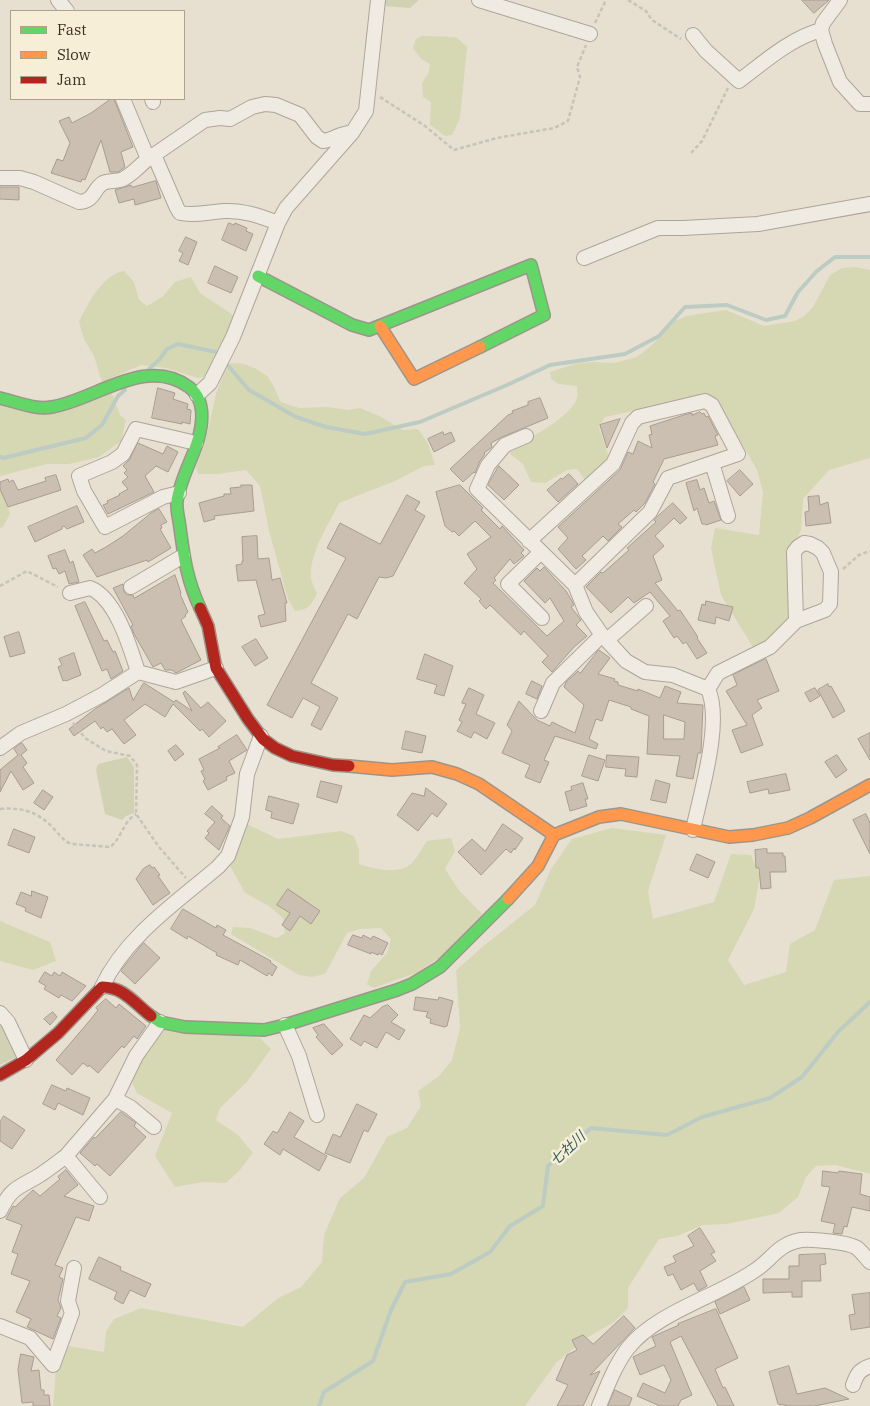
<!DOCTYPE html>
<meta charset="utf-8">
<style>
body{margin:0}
#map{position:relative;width:870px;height:1406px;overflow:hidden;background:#e7e0d1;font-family:"IBM Plex Serif",serif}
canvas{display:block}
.legend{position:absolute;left:10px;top:10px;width:175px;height:90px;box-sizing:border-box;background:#f7eed8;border:1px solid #ada18e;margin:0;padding:6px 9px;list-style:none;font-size:15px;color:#3d2e20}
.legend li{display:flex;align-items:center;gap:10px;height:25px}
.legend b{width:25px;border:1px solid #ada18e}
</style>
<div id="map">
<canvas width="870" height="1406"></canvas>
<ul class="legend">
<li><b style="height:6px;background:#63d668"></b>Fast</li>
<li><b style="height:6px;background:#ff974d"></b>Slow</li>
<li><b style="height:6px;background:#b3261e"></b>Jam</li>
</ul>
</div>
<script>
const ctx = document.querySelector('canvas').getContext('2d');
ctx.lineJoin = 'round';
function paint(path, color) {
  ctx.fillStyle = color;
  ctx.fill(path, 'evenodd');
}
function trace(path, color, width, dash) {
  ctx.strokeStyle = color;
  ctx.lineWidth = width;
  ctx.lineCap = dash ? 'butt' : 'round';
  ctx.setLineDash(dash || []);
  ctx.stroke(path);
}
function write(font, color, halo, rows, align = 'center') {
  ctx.font = font + ' "IBM Plex Serif","Noto Sans JP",serif';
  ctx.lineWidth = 5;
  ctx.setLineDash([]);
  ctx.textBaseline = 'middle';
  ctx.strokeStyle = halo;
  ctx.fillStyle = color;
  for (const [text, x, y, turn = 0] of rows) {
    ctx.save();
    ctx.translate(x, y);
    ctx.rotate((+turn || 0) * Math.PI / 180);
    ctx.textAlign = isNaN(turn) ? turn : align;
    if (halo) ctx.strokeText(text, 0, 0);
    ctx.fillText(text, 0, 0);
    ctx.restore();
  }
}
paint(new Path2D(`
 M422 36 456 37 467 47 460 118 452 135 445 136 430 125 431 102 423 97 422 83 429 72 430 64 421 59 413 48 416 39Z
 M855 267 870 270V458L829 470 803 499 801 530 789 556 796 618 769 642 754 649 721 595 711 548 715 528 759 535 763 492 757 470 717 400 707 395 605 417 599 427 608 455V462L585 480 577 469 567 470 545 483 531 482 523 464 510 454 511 448C529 439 571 417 577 398 578 394 577 390 577 386L559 384 551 379 550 372 575 364 592 362 615 363 637 357 653 344 675 321 686 316 726 310 764 326 795 321 804 316 813 307 830 275 842 268Z
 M124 271 134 282 139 300 147 306 162 297 175 282 191 277 200 293 233 315 220 350 204 377 198 378 166 368 141 365 102 382 94 356 84 339 79 322C88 303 102 275 124 271Z
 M231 363C244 362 258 368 268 377 273 383 277 395 281 402L299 408 327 407 348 410 360 408 381 417 403 430 418 429 428 443 435 465 424 466 395 481 339 503C328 526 309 553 311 578 312 583 315 589 317 593 312 605 308 610 295 611L288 599 269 531 260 486 246 470 218 474H198L196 467 205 443 216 394 225 369Z
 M112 394 120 415 126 420 121 441 99 457 69 464H47L0 476V405Z
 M0 484 10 514 3 527 0 528Z
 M247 824 278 839 341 831 354 836 359 850V864C372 868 390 873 404 868 414 865 421 849 427 841L451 838 455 851 445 869 458 889 482 914 439 958 416 973 373 988 367 984 371 971 387 953 391 939 381 928 360 929 347 933 325 974 312 977 299 975 231 934 233 927 250 928 277 938 285 933 283 918 269 906 245 893 228 862Z
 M612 828 666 835 648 891 653 919 714 902 731 854 751 855 760 876 754 909 728 960 744 985 786 972 790 944 815 930 834 880 870 876V1174L836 1165 816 1166 806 1177 798 1197 779 1213 727 1224 703 1225 677 1236 659 1239 628 1288V1308L614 1322 588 1337 556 1363 525 1406H53L56 1368 68 1346 104 1352 106 1331 114 1319 141 1308 243 1327 278 1298 301 1287 322 1262 324 1235 340 1198 364 1178 387 1137 407 1128 421 1106 418 1091 439 1076 452 1060 460 1028 456 970 486 944 535 905 551 869 572 839Z
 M0 921 50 942 56 961 33 970 0 961Z
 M160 1026 260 1038 271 1049 246 1083 220 1108 216 1120 238 1135 253 1153 239 1171 226 1183 203 1182 175 1187 155 1156 172 1113 137 1093 131 1080 139 1057Z`), '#d6d7b3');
paint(new Path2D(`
 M385 0H419L410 8 384 6Z
 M127 757 134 767V813L126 816 122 820 105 814 96 770 98 764Z
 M0 1020 20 1055 0 1065Z`), '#d1d1b3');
trace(new Path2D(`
 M224 361 249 390 296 417 326 427 365 434 420 422 507 385 550 365 625 354 659 336 685 307 727 305 766 320 785 316 798 292 817 271 835 257H870
 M149 369 159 360 167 349 178 344 216 352 219 356
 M0 457 3 458 86 438 102 425 118 396 125 390
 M319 1406 324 1392 373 1361 391 1310 405 1282 451 1274 490 1252 510 1226 543 1206 548 1166 591 1128 667 1135 702 1117 770 1098 802 1077 838 1032 870 1002`), '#bcccc2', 4);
const building = new Path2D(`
 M802 0H829L814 13Z
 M111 99H114L133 147 121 152 125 167 118 172H110L101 140 85 180 82 179 81 182 51 173 57 159 63 161 70 143 59 121 69 117 72 123 91 113Z
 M156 181 161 198 135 205 134 199 119 203 115 190 131 185 132 187Z
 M0 187H19V200L0 199Z
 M229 223 234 225 235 223 247 228 246 231 253 234 246 251 222 240Z
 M186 237 197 242 188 265 179 261 183 253 179 251Z
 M215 266 238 277 231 293 208 283Z
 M158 388 175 393 173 399 188 404 187 409 191 410 190 424 182 422V424L152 418Z
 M540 398 548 418 502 437 491 443 492 447 484 453 485 454 480 461 475 473 474 472 463 482 450 469 508 415 513 413 512 411 528 405V402Z
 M700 412 702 414 704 413 706 417 708 416 717 433 718 435 715 436 718 445 664 459 653 482 655 484 645 503 636 512 634 510 618 524 622 527 608 541 603 536 582 556 586 560 576 569 558 549 568 538 558 527 620 470 628 452 633 454 638 441 652 448 649 435 652 434 650 426 687 414 692 413V415Z
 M620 419 607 448 600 425Z
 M443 432 444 435 451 432 455 441 434 452 428 439Z
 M138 443 163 454 167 446 178 452 168 472 156 466 145 476 154 492 108 514 103 505 108 503 107 501 120 495 119 494 128 489 122 482 128 477 124 473 127 470 123 466 129 460Z
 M499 466 519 485 504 500 488 485Z
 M740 470 753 484 740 496 727 481Z
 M569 474 578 484 558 502 547 490 561 478 562 479Z
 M56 475 61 490 8 507 0 489V482L8 479 9 482 13 480 18 490 46 481 45 478Z
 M697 480 700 490 704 488 709 503 714 501 721 520 706 525 705 524H702L697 508 694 511 686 483Z
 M241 485H252L254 511 214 516 215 519 204 522 199 503 224 496V494H231L230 488 241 487Z
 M460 485 483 508 481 510 500 529 502 526 524 550 521 553 524 556 514 564 510 559 494 578 496 580 493 583 547 636 564 621 550 598 545 603 524 581 537 568 540 571 544 567 566 591 572 601 574 605 571 607 581 620 576 625 587 636 574 647 552 672 542 662 548 656 524 631 521 635 490 605 486 609 479 601 481 599 464 583 477 569 467 554 491 537 475 521 459 536 454 531 452 532 445 526 436 492Z
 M407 495 420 502 415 510 425 516 393 576 386 578 379 577 357 619 348 614 311 683 338 698 321 730 311 725 320 707 303 698 292 718 267 705 346 558 327 548 340 523 380 544Z
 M819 496 820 505 828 502 831 523 806 526 805 512 809 511 808 497Z
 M673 503 687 518 680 524 674 518 655 536 664 546 653 556 662 580 655 583 678 611 680 610 698 637 697 638 707 653 697 659 686 642 683 644 677 636 674 638 663 621 670 616 650 592 634 603 628 597 611 613 586 587 601 572 603 573 629 550 627 548 656 522 654 520Z
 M77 506 84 522 67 529 64 526 62 527V529L35 542 28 527Z
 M159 509 167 522 161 525 162 528 160 529 171 548 148 562 147 560 97 577 83 555 92 549 95 553 106 547 123 536 151 513Z
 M257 536 258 559 269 558 272 580 280 578 287 603H285L286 621 261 627 258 616 265 614 256 580 238 581 236 565 242 564V561H243L242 537Z
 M65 550 70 563 73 561 79 582 69 584 65 571 59 574 56 568 53 569 48 556Z
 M175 575 181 593 180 594 188 612 185 615 186 616 181 620 201 660 176 673 172 670H165L161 663 153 667 134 634 131 626 133 625 113 588 123 584 124 592 127 595H133L134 598Z
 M706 601 733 607 729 621 716 617 715 624 698 620 702 604 705 605Z
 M85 602 104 641 107 640 113 652 115 651 123 671 111 679 107 669 102 671 75 606Z
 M19 632 25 653 10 657 4 637Z
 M256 639 268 658 255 666 242 647Z
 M599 650 610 658 598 674 615 679 614 681 618 682V685L638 691V689L660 698 665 686 681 692 677 703 703 705 701 753H698L693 779 676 776 680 756 647 754 649 716 631 709V707L609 700 602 721 596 719 589 739 598 744 596 749 555 736 544 760 549 762 540 783 525 777 530 765 502 753 512 731 507 725 519 701 537 720 550 726 552 722 575 733 584 705 564 687 566 682 575 674 578 671 580 673ZM664 715 685 722 684 739H664Z
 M74 653 81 675 66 681 65 680 63 681 58 667 62 665 59 659Z
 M425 654 453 666 444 696 434 693 437 685 417 679Z
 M766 659 779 691 757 700 762 708 752 715 763 745 741 753 732 730 747 725 726 691 737 685 733 675Z
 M532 681 542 686 537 699 526 694Z
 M144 683 174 702 176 700 192 711 183 693 185 691 201 708 208 702 226 721 209 737 202 729 200 731 173 704 165 717 145 704 124 720 136 735 124 744 112 729 107 732 103 727 101 729 95 721 74 736 69 729 95 709 129 688 133 700Z
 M828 684 829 687 831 686 845 711 833 718 818 690Z
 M469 688 484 695 476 714 495 723 487 739 474 732 471 738 457 731 462 722 459 720 466 704 462 703Z
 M815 688 820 696 810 702 805 693Z
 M406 731 426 736 422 753 402 749Z
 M870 733V760L858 739Z
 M237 735 247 750 229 761 235 773 226 777 227 780 208 790 203 781 205 779 201 771 204 770 199 759 220 748 218 747Z
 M22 743 27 750 21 755 27 763 23 767 34 783 23 790 11 771 0 792V770L18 755 14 749Z
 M176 745 184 754 175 761 168 751Z
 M589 755 605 760 598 781 582 776Z
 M607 755 639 757 637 777 625 776 626 769 606 767Z
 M837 755 847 770 836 778 825 762Z
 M786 774 790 790 769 794 768 789 750 793 747 782Z
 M656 780 670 784 666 803 651 800Z
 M321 781 342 786 337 803 317 797Z
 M583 783 588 799H585L587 806 570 811 565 792 572 790 571 787Z
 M426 788 447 804 437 817 432 813 418 831 397 815 412 793 424 796Z
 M43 790 53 797 44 810 34 803Z
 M269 796 299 804 293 824 271 818 272 812 266 810Z
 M212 806 223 816 221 818 230 826 219 850 205 838 209 833 207 831 215 822 205 814Z
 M866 814 870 823V854L853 820Z
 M503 824 523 838 515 850 514 848 511 853 506 849 481 875 458 852 472 839 485 851Z
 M14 829 35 837 29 853 8 845Z
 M767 849V853H783V856H785L786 872H770L771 888 761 889 759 868H756L755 850Z
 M697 854 715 862 708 878 690 870Z
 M150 865 152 868 154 867 160 875 158 876 170 893 153 905 136 879 143 869Z
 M288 889 320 911 311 924 300 916 290 931 282 925 290 913 277 905Z
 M32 891 48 897 41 918 25 911 26 908 16 904 21 892 31 896Z
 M183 909 216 928 217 925 226 930 223 935 271 961 270 962 277 967 272 976 269 973 267 976 240 960 238 965 216 955 217 953 188 936 187 939 171 929Z
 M353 935 362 938 363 935 371 939 373 936 388 943 382 955 379 953 378 955 371 952V954L348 945Z
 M144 943 160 958 135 984 121 971Z
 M45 972 52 976 54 972 60 976 62 972 86 986 72 1001 61 995 59 998 44 989 46 986 39 982Z
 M416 997 438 1000 439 997 453 1001 447 1026 444 1027 430 1023 431 1019 426 1017 428 1012 414 1010Z
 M106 999 116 1008 119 1004 146 1026 137 1039 134 1036 124 1048 122 1046 98 1073 89 1065 88 1067 83 1063 72 1075 56 1060 91 1019 98 1010 96 1008Z
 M388 1005 398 1015 391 1022 405 1030 399 1040 386 1032 377 1048 364 1041 361 1046 350 1039 364 1015 370 1018 382 1007Z
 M53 1012 57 1017 50 1025 44 1019Z
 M324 1024 343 1045 332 1055 316 1037 318 1035 313 1028Z
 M52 1085 66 1091 67 1088 90 1098 83 1115 58 1103 55 1110 43 1104Z
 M357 1104 377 1114 368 1132 364 1130 350 1163 325 1153 333 1134 340 1137Z
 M121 1112 136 1123 134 1126 146 1137 110 1176 97 1164 95 1166 80 1153 94 1137 95 1138Z
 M290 1112 304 1121 294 1137 327 1156 319 1171 283 1149 280 1155 264 1144 273 1131 277 1133Z
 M4 1116 25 1130 12 1149 0 1141V1122Z
 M66 1170 78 1185 64 1196 94 1206 89 1221 76 1217 55 1265 63 1268 59 1277 63 1279 58 1300 61 1308 57 1316 61 1318 53 1339 27 1327 31 1319 16 1312 30 1281 11 1274 18 1254 12 1252 22 1225 6 1219 13 1206 15 1207 33 1190 40 1196 60 1179 58 1177Z
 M823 1171 838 1173 839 1171 862 1174 860 1194 870 1197V1211L852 1207 847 1227 844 1226 842 1234 833 1233 835 1224 821 1221 830 1187 822 1186Z
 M700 1228 715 1252 711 1254 716 1261 700 1271 707 1286 698 1291 694 1283 681 1290 673 1274 668 1276 664 1267 676 1262 673 1256 694 1246 688 1236Z
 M825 1254 826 1264 820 1265 821 1281H802V1297H792V1292L763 1293V1279H789V1266H799V1255Z
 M99 1257 121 1267 120 1270 151 1284 145 1297 130 1290 123 1304 114 1299 117 1292 89 1279Z
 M744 1287 750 1300 720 1314 715 1302Z
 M870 1293V1327L851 1330 849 1315 855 1314 852 1295Z
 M716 1309 738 1358 715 1369 723 1388 725 1387 734 1406H718L681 1336 670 1342 692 1395 681 1400 678 1406H660L637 1396 643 1383 665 1393 671 1380 664 1365 640 1375 633 1357 656 1346 652 1337 654 1336 679 1325 678 1324Z
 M624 1316 635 1328 590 1375 600 1371 583 1406H557L568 1385 556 1380 567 1355 577 1350 572 1340 583 1335 593 1344Z
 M21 1354 34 1357 31 1371 39 1370 41 1390H44V1395H49L50 1406H33V1402L22 1403 18 1370Z
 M789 1366 797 1394 825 1388 849 1399 814 1406H789L778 1404 769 1372Z
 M615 1390 632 1398 629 1406H608Z`);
paint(building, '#cbbfb2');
trace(building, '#a89c90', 1);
const street = new Path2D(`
 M58 0 67 11
 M479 0 590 34
 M840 0 823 23 821 30 825 44 840 82 860 104H870
 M693 35 706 51 739 81C764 62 791 38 821 30
 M152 99 153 102
 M154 155 177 208 180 213C195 216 209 212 224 211 243 210 260 216 278 223
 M148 159 205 120 220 118 230 119 252 107 265 104 276 105 300 115 317 137 323 141C334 140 341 132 352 133
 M0 178H20L34 182 79 202C95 201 93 189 103 183 109 180 117 182 123 179 132 175 140 165 148 159L123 99
 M584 258 658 228H683L758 224 870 204
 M197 395 210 383 233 337 278 223 286 208 352 133 366 111 378 0
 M526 436 505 445 488 465 477 489 575 585 586 612 602 635 626 661 645 672 673 675 708 689C723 722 700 795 693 830
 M712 463 728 516
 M179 493 163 497 105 527 84 491 79 476 112 462 123 454 136 429 196 443
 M529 541 613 464 632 423 638 417 705 401 712 405 738 454 668 478 650 512 575 585
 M541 552 508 584 542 618
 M131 587 183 556
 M70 593 90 588C116 598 130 647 138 672
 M607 640 646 606
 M708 689 718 673 770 647 796 621 825 610 830 604 831 572 823 553 818 548 810 544 804 543 798 547 794 552 796 621
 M541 711 553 683 602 635
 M0 748 21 733 66 714 102 695 138 672 176 682 216 668
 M102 987C125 937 177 902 218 867L228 856 242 817 247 774 261 736
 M0 1013 8 1022 26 1060
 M285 1025 299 1056 317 1115
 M115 1099 130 1107 154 1127
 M66 1156 115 1099 136 1056 160 1022
 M0 1211C12 1186 19 1188 40 1175 49 1169 58 1162 66 1156L100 1197
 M0 1326 30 1338 53 1365 72 1313 68 1301 74 1268
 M853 1385C857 1374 859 1370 870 1366
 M599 1406C607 1387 615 1365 628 1348 657 1312 716 1297 754 1271 772 1260 777 1244 801 1240 812 1239 848 1242 857 1248 862 1252 866 1258 870 1262`);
const fast = new Path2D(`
 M258 276 352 325 369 330 531 265 544 315 480 347
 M0 398C17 402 35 410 52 407 95 400 146 355 189 387 206 400 203 422 198 440 192 460 180 480 177 501 176 509 179 519 180 528 184 558 187 580 200 608
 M151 1016 160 1022 185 1027 264 1030 285 1025 397 990 412 984 440 967 508 899`);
const slow = new Path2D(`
 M380 326 414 379 480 347
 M349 766 392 770 432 767 457 774 479 784 554 835
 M508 899 538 866 554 835 599 817 621 814 729 837 753 835 788 828 810 818 870 785`);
const jam = new Path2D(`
 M200 608 208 626 216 668 248 719 263 739 275 748 292 756 333 765 349 766
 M0 1075 26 1060 58 1033 102 987C124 987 134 1003 151 1016`);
trace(street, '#ada599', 16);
trace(fast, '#9c958a', 14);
trace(slow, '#9c958a', 14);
trace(jam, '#9c958a', 14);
trace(new Path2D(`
 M628 0 646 11 652 20 681 39
 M595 23 606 0
 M380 97 425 126 454 150 497 138 554 128 568 121 580 77 577 67 586 45
 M691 153 702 141 728 88
 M843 569 859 555 870 551
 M0 586 27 571 58 587
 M73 723 85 738 106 751 130 756 137 765 136 814 159 847 186 878
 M0 809C22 807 39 812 54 829 60 835 64 842 72 844L110 847C122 838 122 823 136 814`), '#c8c2b9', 2.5, [4, 2.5]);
trace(street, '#efebe3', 14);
trace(fast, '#63d668', 11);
trace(slow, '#ff974d', 11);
trace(jam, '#b3261e', 11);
write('italic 14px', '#2f5d5a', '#f7eed8', [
 ["七社川",568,1149,-43]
]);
</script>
